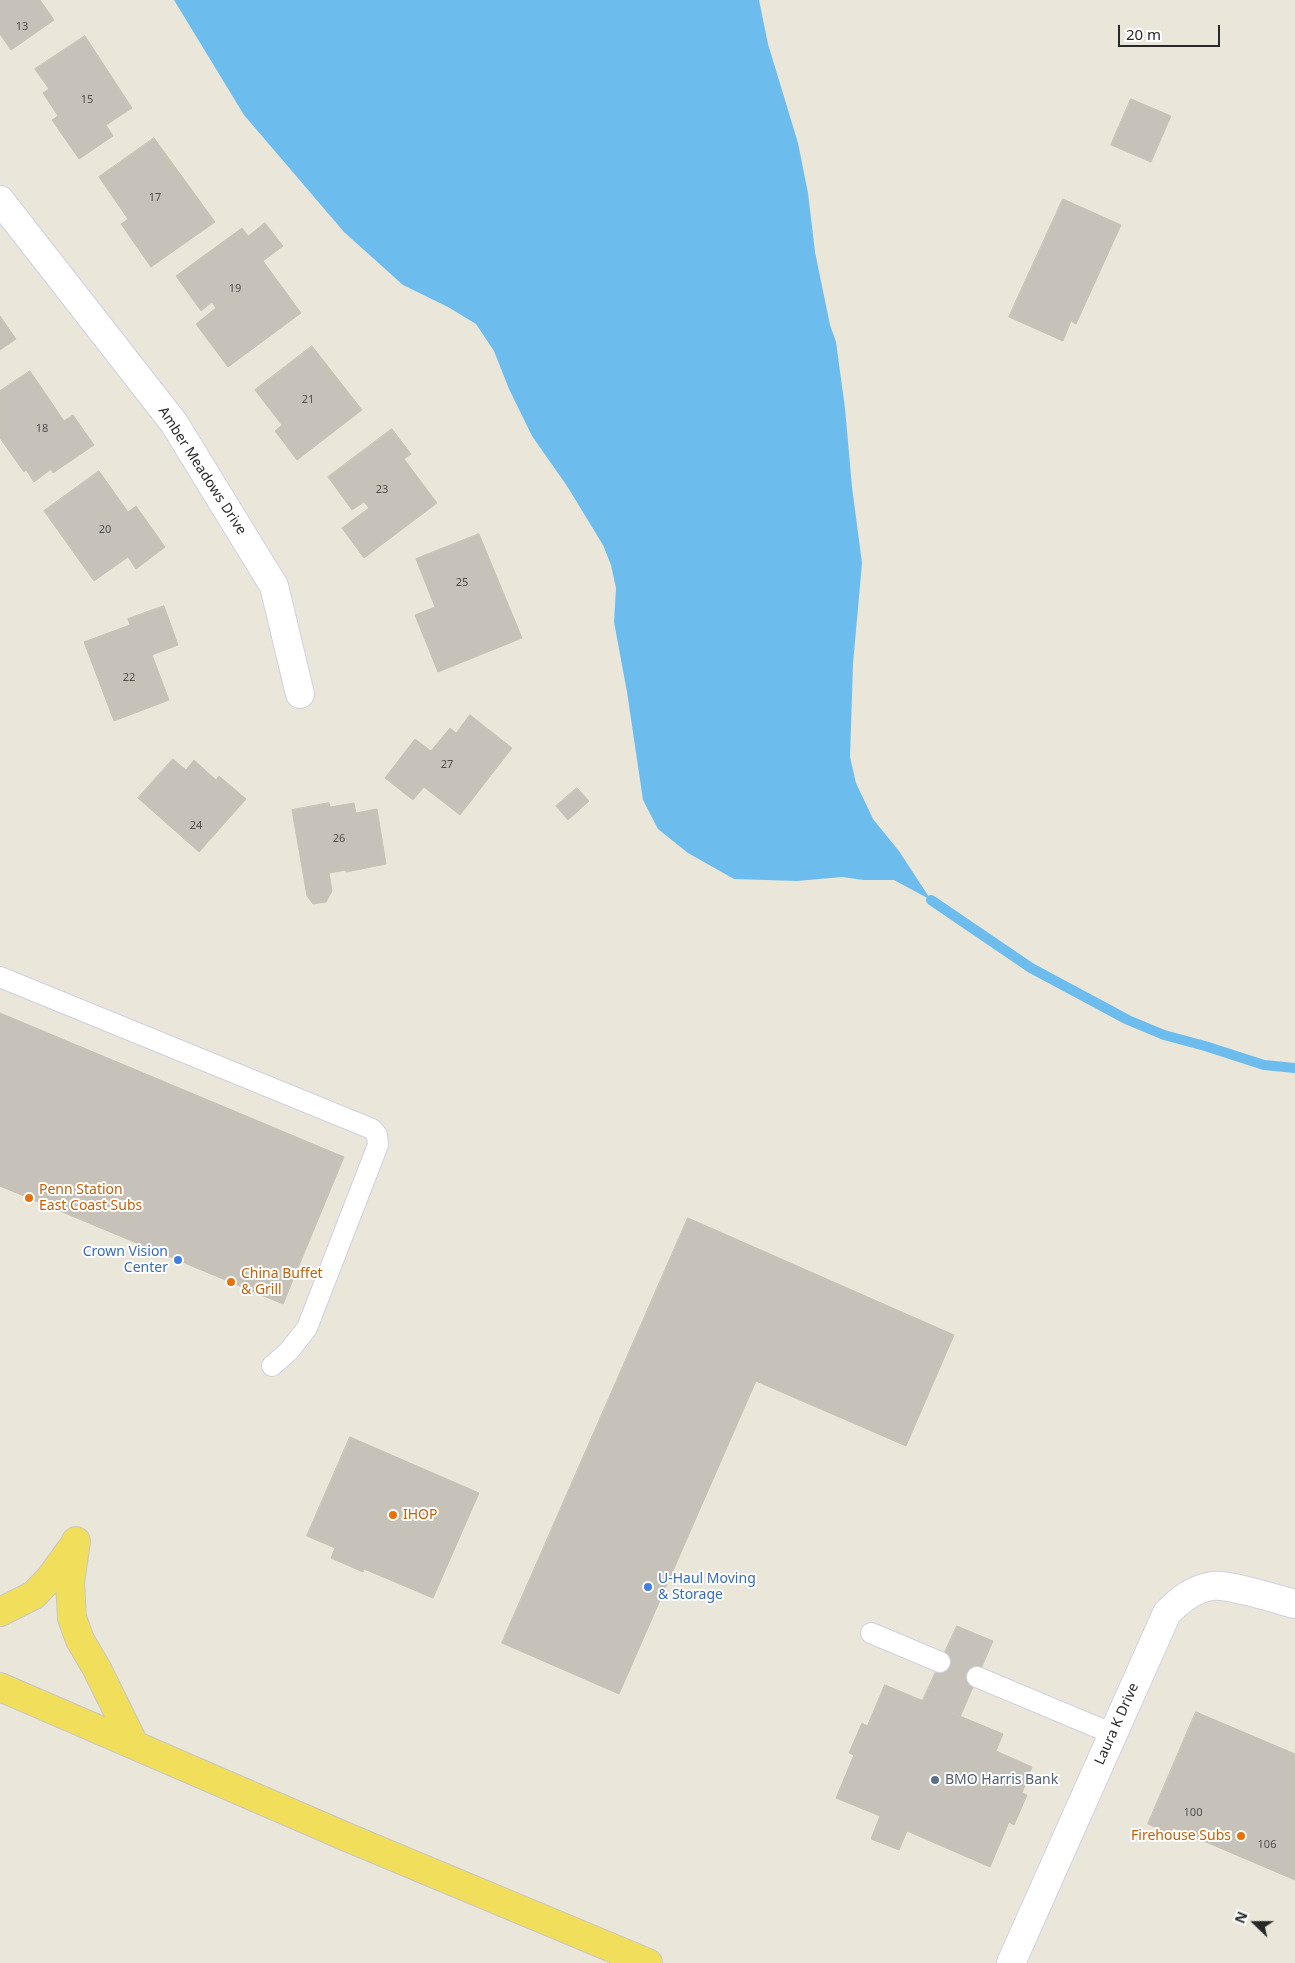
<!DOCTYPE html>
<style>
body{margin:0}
#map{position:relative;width:1295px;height:1963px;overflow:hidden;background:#ebe6da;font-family:"Noto Sans",sans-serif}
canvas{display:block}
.north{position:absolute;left:1230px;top:1898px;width:50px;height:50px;-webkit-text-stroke:4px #fff;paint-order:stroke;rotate:292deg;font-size:14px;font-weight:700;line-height:20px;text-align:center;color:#292929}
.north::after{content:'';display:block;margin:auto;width:18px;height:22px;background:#292929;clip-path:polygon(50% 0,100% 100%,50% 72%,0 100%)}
.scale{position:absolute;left:1118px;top:25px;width:102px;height:22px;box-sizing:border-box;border:2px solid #292929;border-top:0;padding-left:6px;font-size:15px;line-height:18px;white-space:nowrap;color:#292929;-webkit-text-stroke:4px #fff;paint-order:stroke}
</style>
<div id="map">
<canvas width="1295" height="1963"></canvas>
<div class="north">N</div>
<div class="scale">20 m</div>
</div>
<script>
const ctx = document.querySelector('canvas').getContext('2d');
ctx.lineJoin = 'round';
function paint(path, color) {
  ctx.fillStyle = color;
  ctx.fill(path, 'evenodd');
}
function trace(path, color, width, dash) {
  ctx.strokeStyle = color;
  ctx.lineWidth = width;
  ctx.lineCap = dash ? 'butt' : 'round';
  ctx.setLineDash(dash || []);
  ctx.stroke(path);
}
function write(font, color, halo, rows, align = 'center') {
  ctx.font = font + ' "Noto Sans",sans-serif';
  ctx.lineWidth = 4;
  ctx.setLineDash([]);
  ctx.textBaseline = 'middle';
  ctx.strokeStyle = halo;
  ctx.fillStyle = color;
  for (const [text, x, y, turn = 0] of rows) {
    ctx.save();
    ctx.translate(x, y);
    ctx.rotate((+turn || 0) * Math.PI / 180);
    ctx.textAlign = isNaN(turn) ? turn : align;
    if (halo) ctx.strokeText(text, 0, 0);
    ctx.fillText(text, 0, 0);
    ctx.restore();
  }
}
paint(new Path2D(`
 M174 0H759L768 44 798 143 808 193 815 252 830 325 836 342 845 408 852 487 862 563 853 664 850 757 856 783 873 819 899 851 931 900 894 880H863L842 877 797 881 734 879 688 853 658 829 643 800 627 692 614 622 616 588 611 565 603 545 567 486 532 436 509 389 494 351 476 324 448 307 403 285 344 232 244 115Z`), '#6cbdee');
trace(new Path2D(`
 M931 900 1031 968 1128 1020 1164 1035 1205 1046 1264 1065 1295 1068`), '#6cbdee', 10);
const building = new Path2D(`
 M0 0H40L54 20 11 50 0 34Z
 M85 36 132 108 106 125 113 136 79 159 52 120 58 116 43 93 49 89 35 69Z
 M1131 99 1171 116 1151 162 1111 145Z
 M154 138 215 222 151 267 121 224 128 219 99 177Z
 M1063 199 1121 225 1076 324 1071 321 1063 341 1009 317Z
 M265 223 283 246 263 261 301 313 228 367 196 324 216 308 212 302 201 311 176 276 242 228 248 236Z
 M0 316 16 339 0 350Z
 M312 346 362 410 297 460 275 431 282 425 255 390Z
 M30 371 64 421 73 415 94 445 53 473 51 469 34 482 26 470 24 472 0 438V391Z
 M392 429 411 454 404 459 437 503 364 558 342 528 369 508 364 502 352 510 328 477Z
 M99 471 128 512 136 506 165 547 136 569 128 557 94 581 44 511Z
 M479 534 522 638 438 672 415 615 435 607 416 559Z
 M164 606 178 645 152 655 169 700 114 721 84 642 130 625 128 619Z
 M470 715 512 748 460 815 424 787 413 800 385 778 415 739 431 751 450 728 456 733Z
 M173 759 186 770 194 760 216 780 219 776 246 799 199 852 138 798Z
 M577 788 589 801 568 820 556 806Z
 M329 803 330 807 354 803 356 813 377 809 386 864 346 872V870L329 873 332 891 326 902 313 904 307 896 292 810Z
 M0 1013 344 1157 283 1304 0 1186Z
 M688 1218 954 1335 906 1446 756 1381 619 1694 502 1643Z
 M350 1437 479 1493 433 1598 364 1569 363 1572 331 1558 335 1548 307 1536Z
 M957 1626 993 1641 960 1717 923 1700Z
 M885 1685 1003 1734 996 1751 1032 1767 1022 1793 1027 1795 1014 1825 1009 1822 990 1867 907 1831 899 1850 871 1839 880 1816 836 1798 854 1755 849 1753 862 1723 867 1726Z
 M1196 1712 1295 1754V1880L1173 1828 1170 1834 1148 1824Z`);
paint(building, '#c6c2ba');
trace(building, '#c6c2b4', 1);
const service = new Path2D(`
 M0 977 372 1129 377 1135 378 1145 307 1328 289 1351 272 1366
 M871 1633 940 1662
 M977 1677 1113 1734`);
const minor = new Path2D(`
 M0 200 174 423 274 586 300 694
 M1011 1963 1167 1613C1180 1600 1193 1589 1212 1586 1230 1584 1276 1599 1295 1604`);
const primary = new Path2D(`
 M76 1541 70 1583 72 1618 80 1640 97 1669 134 1744
 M0 1612 34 1595 51 1577 74 1545
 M0 1687 349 1838 648 1963`);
trace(service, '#cfd1e2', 22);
trace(minor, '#cfd1e2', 30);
trace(primary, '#c7c7c7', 30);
trace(service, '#fff', 20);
trace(minor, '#fff', 28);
trace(primary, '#f1de5a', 28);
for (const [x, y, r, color] of [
 [29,1198,5,"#e8710a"],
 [178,1260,5,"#3f7fe0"],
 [231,1282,5,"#e8710a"],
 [393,1515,5,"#e8710a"],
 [648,1587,5,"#3f7fe0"],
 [935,1780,5,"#5c6f8a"],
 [1241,1836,5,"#e8710a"]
]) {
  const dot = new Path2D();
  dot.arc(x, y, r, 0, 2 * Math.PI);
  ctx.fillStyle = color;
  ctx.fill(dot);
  trace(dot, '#fff', 2);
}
write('11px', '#504f4d', null, [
 ["13",22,27],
 ["15",87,100],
 ["17",155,198],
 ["19",235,289],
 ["21",308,400],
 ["18",42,429],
 ["23",382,490],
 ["20",105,530],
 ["25",462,583],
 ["22",129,678],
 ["27",447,765],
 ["24",196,826],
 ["26",339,839],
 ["100",1193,1813],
 ["106",1267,1845]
]);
write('14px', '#292929', '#fff', [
 ["Amber Meadows Drive",202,471,57],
 ["Laura K Drive",1117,1724,-66]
]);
write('14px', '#c56008', '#fff', [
 ["Penn Station",39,1190],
 ["East Coast Subs",39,1206],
 ["China Buffet",241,1274],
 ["& Grill",241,1290],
 ["IHOP",403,1515],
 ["Firehouse Subs",1231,1836,"right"]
], 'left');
write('14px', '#366cbe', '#fff', [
 ["Crown Vision",168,1252],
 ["Center",168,1268],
 ["U-Haul Moving",658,1579,"left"],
 ["& Storage",658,1595,"left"]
], 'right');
write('14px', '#4e5e75', '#fff', [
 ["BMO Harris Bank",945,1780]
], 'left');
</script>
